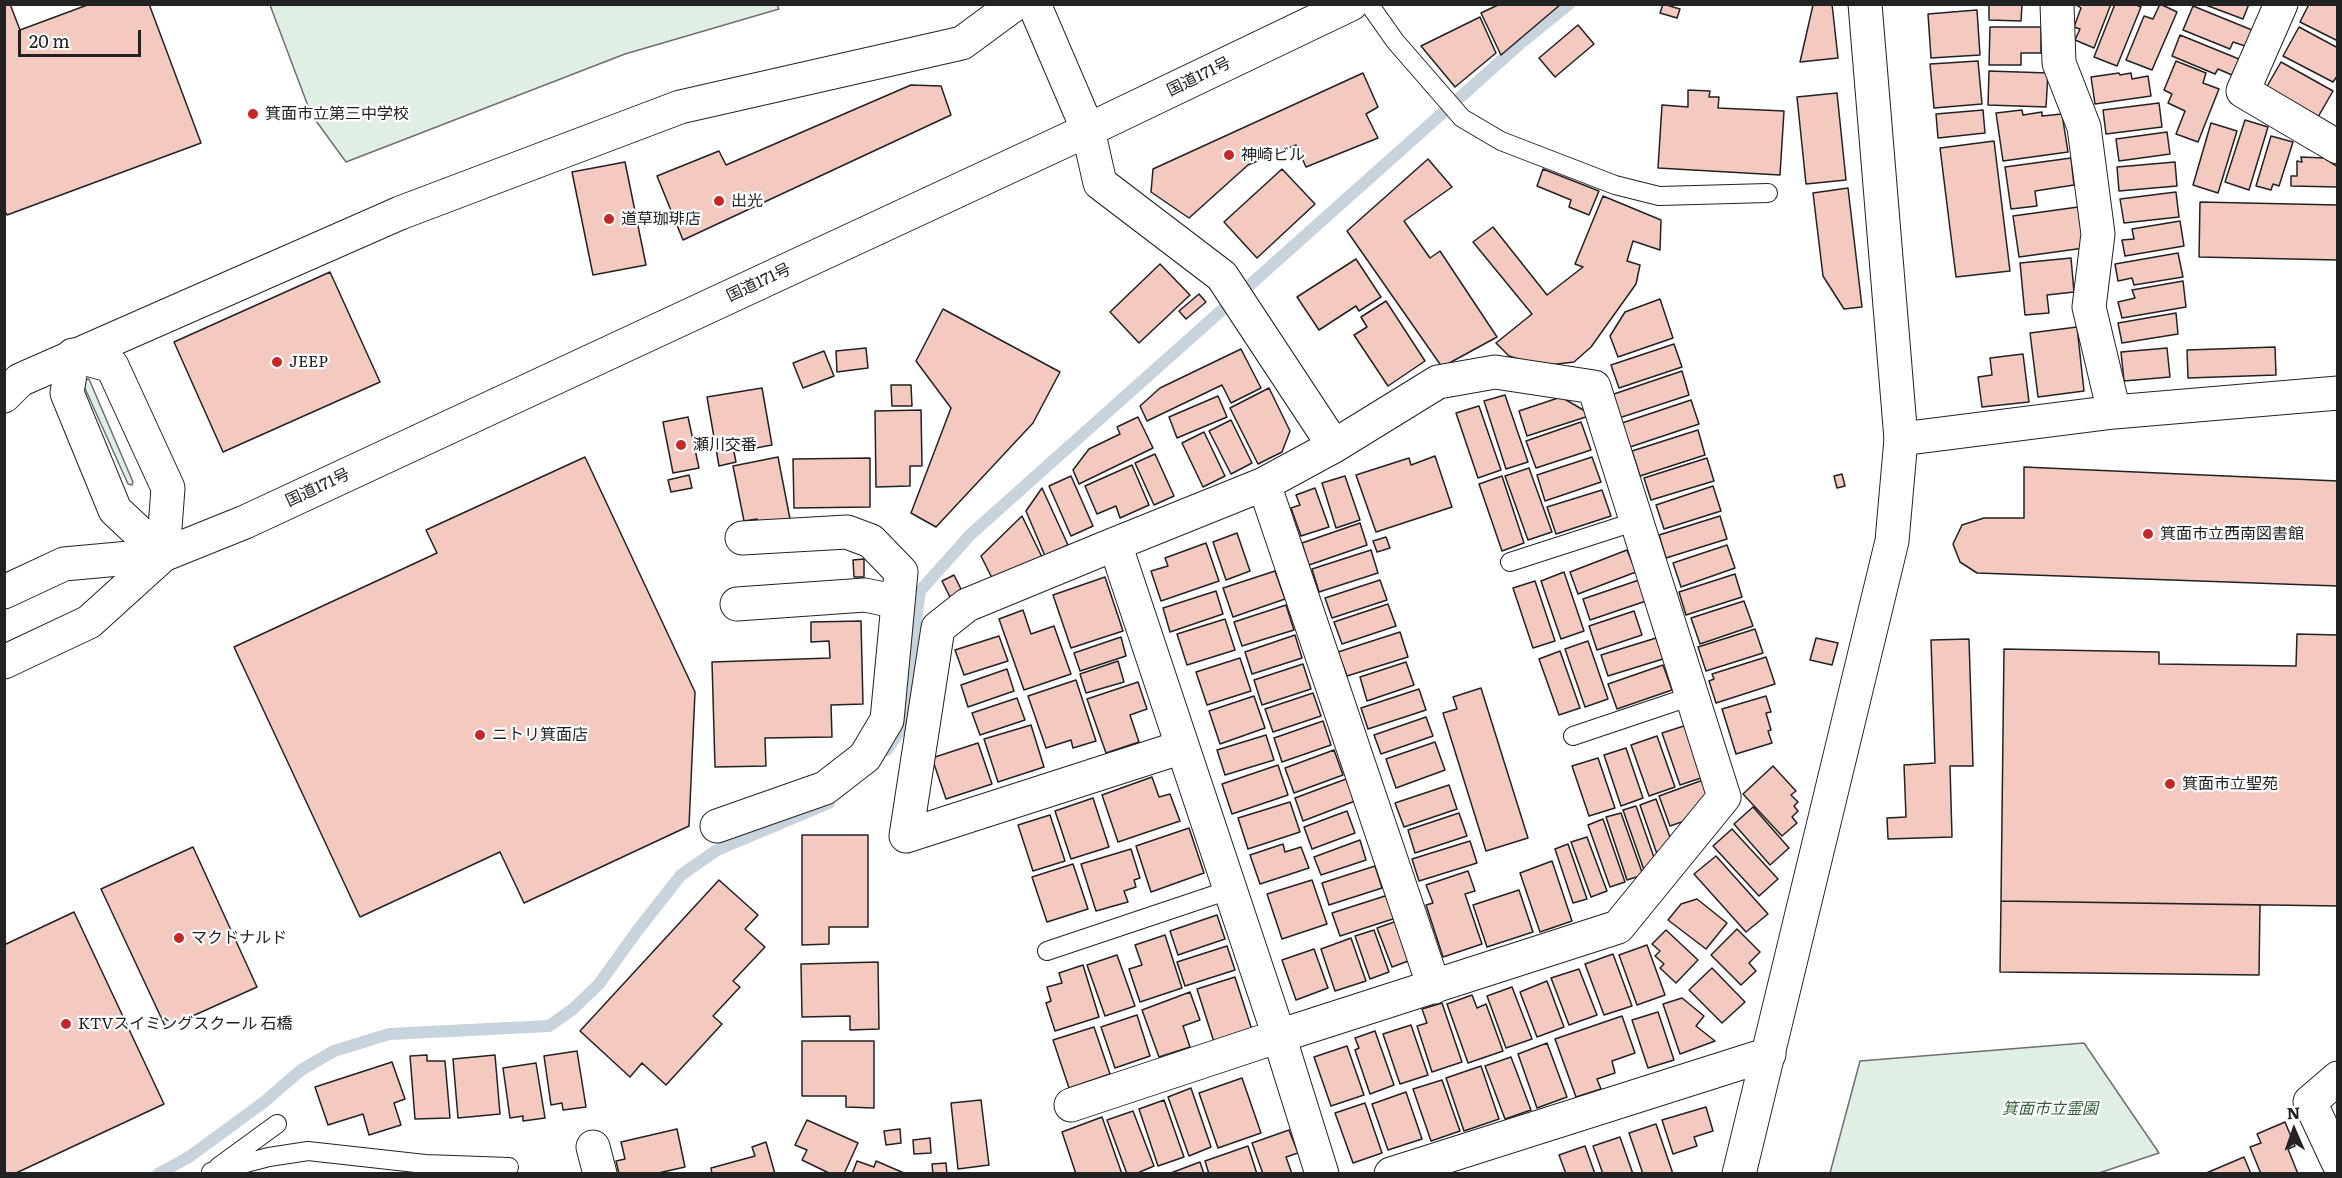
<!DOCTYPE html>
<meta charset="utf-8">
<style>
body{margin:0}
#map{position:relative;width:2342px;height:1178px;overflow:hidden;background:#fff;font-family:Literata,serif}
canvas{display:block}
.frame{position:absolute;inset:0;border:6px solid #222;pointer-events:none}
.north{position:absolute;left:2264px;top:1100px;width:60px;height:60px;-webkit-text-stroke:4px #fff;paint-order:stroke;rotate:358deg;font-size:16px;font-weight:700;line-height:24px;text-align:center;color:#222}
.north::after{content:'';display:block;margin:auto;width:21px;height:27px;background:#222;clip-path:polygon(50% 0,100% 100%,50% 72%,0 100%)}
.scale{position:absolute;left:18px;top:30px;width:123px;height:27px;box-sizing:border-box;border:3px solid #222;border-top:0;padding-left:8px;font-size:18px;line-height:21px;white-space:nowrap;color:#222;-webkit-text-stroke:4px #fff;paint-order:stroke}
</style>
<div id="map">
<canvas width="2342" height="1178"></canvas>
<div class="frame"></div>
<div class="north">N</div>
<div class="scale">20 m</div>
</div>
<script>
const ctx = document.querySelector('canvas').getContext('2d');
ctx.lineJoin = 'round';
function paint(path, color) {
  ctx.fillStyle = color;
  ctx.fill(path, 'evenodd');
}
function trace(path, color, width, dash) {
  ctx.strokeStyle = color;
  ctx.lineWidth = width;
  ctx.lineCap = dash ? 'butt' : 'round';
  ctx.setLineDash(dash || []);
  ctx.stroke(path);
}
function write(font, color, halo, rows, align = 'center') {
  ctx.font = font + ' Literata,"Noto Sans JP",serif';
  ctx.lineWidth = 4.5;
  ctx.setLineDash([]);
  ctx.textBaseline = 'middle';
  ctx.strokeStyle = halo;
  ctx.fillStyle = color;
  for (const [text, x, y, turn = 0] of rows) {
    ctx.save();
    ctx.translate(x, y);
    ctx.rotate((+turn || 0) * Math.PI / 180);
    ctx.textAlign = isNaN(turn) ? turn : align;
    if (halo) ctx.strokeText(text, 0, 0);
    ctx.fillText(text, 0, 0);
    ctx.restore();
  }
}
const green = new Path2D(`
 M777 5 779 9 625 54 346 162 311 114 270 5Z
 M89 379 133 482 132 485 128 484 83 384 84 380Z
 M2084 1043 2159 1153 2099 1173H1830L1860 1061Z`);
paint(green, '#e0efe3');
trace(green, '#6f6f6f', 1.5);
trace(new Path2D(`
 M887 750 901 729 920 591 971 534 1522 42 1569 4
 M158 1174 189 1157 264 1102 301 1070 334 1051 389 1034 549 1026 573 1009 599 984 637 931 681 875 717 850 829 803`), '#c7d3dd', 12);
const building = new Path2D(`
 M4 4H10L20 30 90 4H149L201 143 7 215 4 209Z
 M1500 4H1561L1501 55 1481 13Z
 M1663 4 1680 9 1677 18 1660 13Z
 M1832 4 1838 58 1800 62 1813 5Z
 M1989 4H2036L2022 5 2021 21 1989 20Z
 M2111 4 2094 48 2075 40 2080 29 2074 27 2081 8 2075 4Z
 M2115 4H2134L2141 7 2117 66 2094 57Z
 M2160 4 2177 12 2152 70 2126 60 2144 16 2153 19Z
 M2203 4H2249L2243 19Z
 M2309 4H2338V41L2300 22Z
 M2193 6 2252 30 2245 46 2233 42 2230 49 2183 30Z
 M1977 10 1980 55 1931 58 1928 14Z
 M1480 17 1496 53 1455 87 1421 46Z
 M1578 25 1594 44 1555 77 1539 58Z
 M1990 27H2041V53H2021V65H1989Z
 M2299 27 2338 48V75L2333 82 2283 56Z
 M2180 35 2239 59 2232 75 2218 69 2215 74 2172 56Z
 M1978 61 1982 104 1934 108 1930 64Z
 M2176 61 2206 73 2203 83 2219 89 2198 142 2176 134 2185 111 2168 103 2172 94 2164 90Z
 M2281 62 2333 91 2318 117 2266 88Z
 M1989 71 2048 73 2046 107 1988 105Z
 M1363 73 1378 107 1366 114 1378 138 1306 167 1296 145 1248 165 1189 218 1151 192 1153 169Z
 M2119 73 2120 75 2131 73 2132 79 2148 76 2151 96 2095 104 2091 77Z
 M911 85 941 86 951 115 683 240 657 176 719 151 726 165Z
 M1688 90 1710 91 1709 97H1719L1718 108 1784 111 1780 175 1658 168 1662 105 1688 107Z
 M1837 93 1846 180 1806 184 1797 97Z
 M2159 103 2162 127 2106 134 2103 110Z
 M1983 110 1985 133 1938 138 1936 114Z
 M2022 110 2023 115 2042 112V116L2062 114 2068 152 2003 161 1996 113Z
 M2245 120 2268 127 2249 190 2225 182Z
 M2211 123 2237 131 2218 193 2193 185Z
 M2167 132 2170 154 2119 161 2116 139Z
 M2271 136 2293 142 2279 186 2273 184 2271 190 2256 186Z
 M1994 141 2010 271 1956 277 1940 148Z
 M2301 157 2324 158 2338 167V187L2291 186V176H2297V161L2302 162Z
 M2071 158 2074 185 2035 191 2037 206 2011 209 2005 167Z
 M1428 159 1452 187 1404 221 1430 258 1440 251 1497 337 1442 367 1347 231Z
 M625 162 646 265 593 275 572 172Z
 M2175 162 2177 186 2119 191 2117 167Z
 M1282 169 1315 204 1257 258 1224 222Z
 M1543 169 1599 191 1589 215 1569 207 1571 200 1537 186Z
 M1848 188 1862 307 1844 309 1823 276 1813 193Z
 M2176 192 2179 217 2124 223 2120 199Z
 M1603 196 1661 220 1660 250 1633 241 1627 261 1640 265 1636 284 1591 347 1574 362 1541 366 1509 356 1496 343 1532 314 1473 242 1493 227 1547 295 1583 267 1575 264Z
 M2200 202 2338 205V260L2199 257Z
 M2078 207 2084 248 2019 257 2013 216Z
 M2180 221 2184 246 2125 256 2122 240 2134 239 2132 229Z
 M2178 253 2183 277 2134 285 2132 278 2118 281 2115 264Z
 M2071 258 2074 292 2047 295 2049 313 2025 315 2020 263Z
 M1356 259 1381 297 1359 311 1356 306 1319 330 1297 297Z
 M1160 264 1190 295 1139 343 1110 312Z
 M330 272 380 382 223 452 174 342Z
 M2183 281 2186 307 2122 318 2118 302 2135 298 2132 290Z
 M1199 294 1206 302 1186 319 1179 311Z
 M1660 299 1673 338 1618 357 1610 336 1625 312Z
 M1386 301 1425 361 1388 386 1354 335 1367 327 1361 317Z
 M943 309 1060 372 1033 423 936 527 911 513 951 408 916 361Z
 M2176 313 2178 334 2122 343 2118 323Z
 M2077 327 2084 391 2038 397 2030 333Z
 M1674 344 1682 367 1619 388 1611 365Z
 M2275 347 2276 375 2188 378 2187 350Z
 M866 348 868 368 837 372 836 351Z
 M2167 348 2170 377 2124 381 2121 352Z
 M1241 349 1261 388 1231 403 1222 385 1147 421 1140 406 1160 388Z
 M824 351 834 376 803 388 793 363Z
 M2023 354 2029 402 1982 407 1978 377 1992 375 1990 358Z
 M1682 371 1689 395 1619 418 1611 395Z
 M891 385H911L912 406H892Z
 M762 388 772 445 734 452 736 462 719 466 707 397Z
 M1269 388 1290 431 1282 452 1258 464 1230 408Z
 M1505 395 1528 462 1506 469 1484 401Z
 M1218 396 1227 417 1177 438 1169 417Z
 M1561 397 1592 415 1527 436 1519 411Z
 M1691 400 1699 424 1630 447 1622 423Z
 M1479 406 1501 470 1478 478 1456 413Z
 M921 410 922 466H910V486L876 487 875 411Z
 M688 417 699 468 673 473 663 422Z
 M1138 417 1153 448 1079 484 1073 470 1089 449 1120 434 1117 427Z
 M1231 420 1252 463 1231 474 1209 431Z
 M1581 422 1591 450 1536 468 1526 441Z
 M1698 430 1705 455 1640 476 1632 451Z
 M1204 432 1225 476 1203 487 1182 443Z
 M1155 454 1174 496 1154 505 1135 463Z
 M1435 456 1452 507 1376 532 1356 475 1409 458 1411 465Z
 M585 457 695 692 689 826 524 903 500 852 360 917 234 647 437 553 426 530Z
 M778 457 790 519 759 525 757 519 744 521 733 466Z
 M1592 457 1601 482 1545 501 1537 475Z
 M870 458V507L794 508 793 459Z
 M1707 458 1714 481 1651 500 1644 478Z
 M1132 465 1149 505 1120 518 1116 506 1097 514 1085 486Z
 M2024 467 2338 481V586L1977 573 1960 562 1953 544 1962 525 1984 518H2024Z
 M1529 468 1552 532 1528 540 1505 476Z
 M1842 474 1845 486 1837 488 1834 476Z
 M689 475 692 488 671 492 668 480Z
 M1071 476 1093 526 1071 536 1049 486Z
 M1345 476 1360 520 1336 528 1322 483Z
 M1502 476 1524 543 1502 551 1479 484Z
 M1713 486 1721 511 1664 529 1656 505Z
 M1042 488 1068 545 1045 556 1026 511Z
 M1315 488 1329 527 1301 536 1291 508 1300 505 1296 495Z
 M1602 490 1611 516 1556 534 1547 507Z
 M1022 516 1042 557 993 580 981 556Z
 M1720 516 1727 539 1666 558 1659 535Z
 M1360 523 1367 545 1309 565 1302 543Z
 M1237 533 1250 571 1226 580 1213 542Z
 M1386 537 1390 548 1377 552 1373 541Z
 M1206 543 1219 581 1161 601 1151 571 1168 566 1165 558Z
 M1727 545 1735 568 1681 587 1673 563Z
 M1371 550 1378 573 1319 592 1312 569Z
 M1627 550 1636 572 1578 594 1570 572Z
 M864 559V577H854L853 560Z
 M1275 571 1285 599 1233 617 1223 588Z
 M1564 572 1584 631 1561 639 1541 581Z
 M1735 574 1742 597 1686 615 1679 592Z
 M954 575 965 597 953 603 942 581Z
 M1105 577 1123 631 1071 648 1053 595Z
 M1380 580 1387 600 1332 618 1325 598Z
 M1639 580 1646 601 1590 620 1583 599Z
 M1535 581 1555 641 1533 648 1513 588Z
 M1216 591 1223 614 1170 632 1163 608Z
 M1744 601 1753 626 1700 644 1691 618Z
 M1388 604 1396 626 1342 644 1334 622Z
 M1286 605 1294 630 1242 646 1234 622Z
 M1023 610 1031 634 1054 626 1071 674 1024 690 999 619Z
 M1634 611 1642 635 1597 650 1589 626Z
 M1225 619 1235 650 1187 665 1177 634Z
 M861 621 863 704 831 705 832 737 765 738 766 766 715 767 712 662 830 658 829 641 811 642V622Z
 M1755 629 1763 653 1706 671 1698 647Z
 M1400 632 1408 657 1347 676 1338 652Z
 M2297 634 2338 635V906L2001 901 2004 649 2159 652V664L2296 666Z
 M1295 635 1302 658 1252 674 1245 652Z
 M999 636 1008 661 964 675 955 650Z
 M1121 637 1126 656 1080 671 1074 653Z
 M1656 638 1663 659 1608 676 1601 655Z
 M1816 638 1838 643 1832 665 1810 660Z
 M1969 639 1973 766H1950L1952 837 1888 839 1887 818 1906 817 1904 765 1935 763 1931 640Z
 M1588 641 1608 699 1585 707 1565 649Z
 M1560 651 1580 708 1559 715 1539 659Z
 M1766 657 1775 684 1716 703 1709 681 1714 679 1712 674Z
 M1240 658 1251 691 1207 705 1196 672Z
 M1118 661 1124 682 1086 693 1080 674Z
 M1406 662 1414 685 1367 701 1360 677Z
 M1303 664 1311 689 1262 705 1254 680Z
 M1663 665 1672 690 1617 709 1608 684Z
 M1007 669 1014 691 968 707 961 685Z
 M1076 680 1096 741 1073 748 1071 740 1046 748 1028 696Z
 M1138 682 1147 709 1130 715 1139 742 1106 753 1087 699Z
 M1481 688 1528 838 1486 851 1443 713 1457 709 1453 697Z
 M1419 689 1426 710 1368 729 1361 708Z
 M1313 693 1321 716 1273 732 1265 709Z
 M1254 696 1265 728 1220 744 1209 711Z
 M1766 696 1771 712 1766 713 1771 730 1768 731 1772 743 1736 754 1722 709Z
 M1017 698 1025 720 980 735 972 713Z
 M1426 717 1433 736 1381 754 1374 735Z
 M1323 721 1331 745 1282 762 1274 738Z
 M1690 724 1707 776 1680 785 1662 733Z
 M1031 725 1044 767 998 782 984 739Z
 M1266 735 1274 760 1225 775 1217 750Z
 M1657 736 1675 787 1649 796 1631 745Z
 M1435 742 1445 770 1396 788 1386 759Z
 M978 743 992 784 946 799 932 758Z
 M1626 748 1643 798 1621 806 1604 755Z
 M1334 750 1343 775 1294 793 1285 768Z
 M1598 758 1615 808 1589 816 1572 766Z
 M1278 765 1288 795 1232 814 1222 784Z
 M1773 766 1796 791 1791 795 1798 802 1794 806 1798 811 1792 817 1797 823 1782 836 1743 794Z
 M1152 777 1159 797 1170 794 1180 821 1118 842 1102 795Z
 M1346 779 1355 801 1303 821 1295 798Z
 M1703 780 1708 795 1699 816 1670 826 1659 796Z
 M1449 785 1457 809 1404 827 1395 803Z
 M1093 798 1109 847 1071 859 1055 811Z
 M1656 799 1674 848 1657 854 1640 805Z
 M1290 802 1300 832 1248 849 1238 818Z
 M1636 806 1657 866 1644 870 1623 810Z
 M1753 807 1789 848 1770 865 1734 824Z
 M1347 811 1355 833 1312 849 1304 827Z
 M1459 813 1467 836 1415 853 1408 830Z
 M1621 813 1643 875 1627 880 1606 817Z
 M1050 815 1065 861 1033 871 1018 825Z
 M1603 819 1625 882 1610 887 1588 825Z
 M1189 828 1204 873 1151 892 1136 846Z
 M1732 829 1778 879 1759 896 1713 846Z
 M802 835H868V927H829V944L802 945Z
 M1587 837 1607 891 1591 897 1571 842Z
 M1360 840 1366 860 1321 875 1314 857Z
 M1470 841 1477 863 1419 881 1412 859Z
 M1283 844 1285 852 1301 847 1309 868 1260 884 1250 855Z
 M1568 844 1587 899 1573 903 1555 849Z
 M193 847 257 987 166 1028 101 889Z
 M1131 849 1140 878 1134 880 1136 887 1124 891 1128 902 1096 911 1081 864Z
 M1716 856 1768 914 1746 932 1694 874Z
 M1552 861 1572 921 1540 932 1520 873Z
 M1073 864 1088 909 1047 922 1032 877Z
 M1375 866 1382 888 1329 905 1322 883Z
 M1468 871 1475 891 1465 894 1482 944 1443 957 1426 905 1433 903 1426 885Z
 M719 880 758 915 745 929 765 947 733 981 740 987 713 1016 722 1024 666 1085 642 1063 630 1077 580 1031Z
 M1312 880 1327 924 1282 939 1267 894Z
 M1519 890 1533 932 1487 947 1473 905Z
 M1388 895 1396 918 1340 936 1332 913Z
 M1697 899 1727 923 1706 949 1668 920 1681 904Z
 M2001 901 2260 905 2259 975 2000 972Z
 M74 912 164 1104 14 1174H4V945Z
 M1217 915 1225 939 1178 955 1170 931Z
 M1397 921 1411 960 1392 967 1377 928Z
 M1737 929 1760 952 1749 963 1756 971 1741 985 1711 955Z
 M1374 930 1389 972 1370 979 1355 936Z
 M1666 930 1698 960 1676 983 1660 968 1664 964 1655 956 1660 951 1652 944Z
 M1165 935 1182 988 1140 1002 1129 969 1142 965 1135 945Z
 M1351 938 1366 981 1335 991 1321 949Z
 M1647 945 1665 995 1637 1005 1619 955Z
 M1227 946 1235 970 1185 986 1177 962Z
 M1314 949 1328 988 1296 1000 1282 960Z
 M1613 954 1632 1006 1604 1015 1585 964Z
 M1117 955 1135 1006 1105 1016 1087 965Z
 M878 962 879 1029 850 1030V1016L802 1017 801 964Z
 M1083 965 1099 1017 1055 1031 1046 1003 1051 1001 1047 987 1062 983 1059 973Z
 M1712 968 1745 1002 1722 1023 1689 990Z
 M1579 969 1597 1015 1569 1025 1551 978Z
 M1235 977 1252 1030 1214 1042 1197 989Z
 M1547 981 1564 1027 1537 1037 1520 992Z
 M1512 987 1532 1039 1506 1048 1487 996Z
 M1190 992 1200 1020 1183 1026 1190 1047 1159 1057 1142 1010Z
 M1472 995 1477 1008 1486 1004 1503 1051 1468 1063 1447 1004Z
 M1682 998 1704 1016 1696 1026 1715 1041 1680 1054 1663 1004Z
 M1442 1003 1462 1062 1432 1072 1417 1026 1427 1023 1422 1009Z
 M1658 1012 1674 1060 1648 1068 1632 1020Z
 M1137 1015 1150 1056 1115 1068 1101 1027Z
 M1622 1016 1635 1053 1612 1061 1615 1073 1597 1079 1601 1089 1576 1097 1555 1039Z
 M1411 1025 1428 1075 1400 1084 1383 1034Z
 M1094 1027 1110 1074 1069 1088 1053 1040Z
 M1375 1031 1394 1085 1370 1094 1355 1050 1359 1048 1355 1038Z
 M802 1041H874V1108L846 1107V1096H802Z
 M1547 1043 1567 1097 1537 1108 1518 1054Z
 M1347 1046 1364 1095 1331 1106 1314 1057Z
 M577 1051 586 1107 563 1110 562 1103 551 1105 544 1056Z
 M427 1055V1061H445L450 1118 415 1119 410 1056Z
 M495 1055 500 1114 458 1118 453 1059Z
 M1511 1057 1531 1110 1505 1119 1485 1066Z
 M392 1062 405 1099 394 1103 401 1125 369 1135 363 1114 328 1125 315 1087Z
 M536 1063 545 1118 523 1121V1116L510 1118 503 1068Z
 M1481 1066 1499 1119 1464 1131 1446 1078Z
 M1242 1078 1261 1133 1218 1148 1199 1093Z
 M1442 1080 1460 1131 1431 1141 1413 1089Z
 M1191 1088 1211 1147 1189 1156 1168 1097Z
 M1406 1092 1422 1139 1388 1150 1372 1104Z
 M981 1100 989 1165 958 1169 951 1103Z
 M1164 1100 1184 1157 1158 1166 1139 1109Z
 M1365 1103 1382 1153 1353 1163 1335 1113Z
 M1706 1107 1713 1131 1694 1137 1697 1146 1673 1154 1662 1120Z
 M1133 1111 1154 1166 1135 1174H1127L1107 1120Z
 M1102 1117 1122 1174H1076L1062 1132Z
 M807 1120 858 1143 844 1174H831L802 1160 807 1150 795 1145Z
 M2285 1122 2295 1146 2288 1149 2298 1174H2261L2250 1147 2261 1143 2257 1134Z
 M1656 1124 1673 1174H1643L1629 1133Z
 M677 1129 685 1167 654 1174H619L616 1161 625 1159 621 1142Z
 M900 1129 901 1143 886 1145 884 1131Z
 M1289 1130 1298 1153 1286 1157 1292 1174H1263L1252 1143Z
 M1620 1137 1633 1174H1603L1593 1146Z
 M930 1138 931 1153 914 1154 913 1140Z
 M766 1142 775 1174H712L711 1168 755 1156 752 1147Z
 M1248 1146 1257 1174H1209L1205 1161Z
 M1585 1146 1595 1174H1566L1559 1155Z
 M2244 1157 2251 1174H2204Z
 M857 1161 874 1167 876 1161 904 1173 852 1174Z
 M1200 1162 1204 1174H1168Z
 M946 1163 947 1174H933L932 1164Z`);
paint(building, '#f3c9c0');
trace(building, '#222', 1.5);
const lane = new Path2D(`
 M1369 4 1395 41 1462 118 1501 141 1615 185 1659 196 1768 193
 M1510 562 1637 521
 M1573 736 1692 696
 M1047 951 1229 890
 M218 1167 277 1124
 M211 1172 269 1157 308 1151 425 1164 509 1167`);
const street = new Path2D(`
 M2057 4 2059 63 2084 127 2098 234 2089 307 2114 412
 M2281 4 2243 91 2338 147
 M1088 130 1100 183 1222 276 1334 446
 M73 355 112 366 168 488 163 555 115 510 67 393Z
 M1495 372 1594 387 1724 797 1618 927 1279 1036 1115 544 1264 484 1334 446 1438 382Z
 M1901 439 2114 412 2338 393
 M1264 484 1434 987
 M1115 544 967 605 938 628 906 836 1182 747
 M737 604 865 595 898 602
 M717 826 825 788 865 757 887 720 901 572 871 541 847 532 742 538
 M2338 1078 2310 1102 2338 1162
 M1071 1105 1279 1036 1322 1174
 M593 1147 600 1174
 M1391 1174 1769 1054`);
const secondary = new Path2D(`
 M1034 4 1088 130
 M4 396 20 380 400 213 680 107 962 43 1015 4
 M1739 1174 1892 541 1901 439 1865 4`);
const highway = new Path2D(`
 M4 592 64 564 163 555 245 522 1088 130 1351 4
 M4 662 89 622 163 555`);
trace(lane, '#222', 20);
trace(street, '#222', 35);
trace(secondary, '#222', 35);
trace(highway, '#222', 35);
trace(lane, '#fff', 18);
trace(street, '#fff', 33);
trace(secondary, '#fff', 33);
trace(highway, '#fff', 33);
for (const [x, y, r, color] of [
 [253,114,6,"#c62828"],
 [1229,155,6,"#c62828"],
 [719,201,6,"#c62828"],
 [609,219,6,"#c62828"],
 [277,362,6,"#c62828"],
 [681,445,6,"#c62828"],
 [2148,534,6,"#c62828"],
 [480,735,6,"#c62828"],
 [2170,784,6,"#c62828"],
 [179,938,6,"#c62828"],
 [66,1024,6,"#c62828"]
]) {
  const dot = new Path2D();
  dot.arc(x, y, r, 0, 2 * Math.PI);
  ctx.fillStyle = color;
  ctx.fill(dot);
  trace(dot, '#fff', 2);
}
write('16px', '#222', '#fff', [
 ["国道171号",1199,77,-26],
 ["国道171号",759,283,-25],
 ["国道171号",318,488,-25]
]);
write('16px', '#222', '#fff', [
 ["箕面市立第三中学校",265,114],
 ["神崎ビル",1241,155],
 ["出光",731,201],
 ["道草珈琲店",621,219],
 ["JEEP",289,362],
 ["瀬川交番",693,445],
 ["箕面市立西南図書館",2160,534],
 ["ニトリ箕面店",492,735],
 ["箕面市立聖苑",2182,784],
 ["マクドナルド",191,938],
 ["KTVスイミングスクール 石橋",78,1024]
], 'left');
write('italic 16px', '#2f5e38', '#fff', [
 ["箕面市立霊園",2050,1109]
]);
</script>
